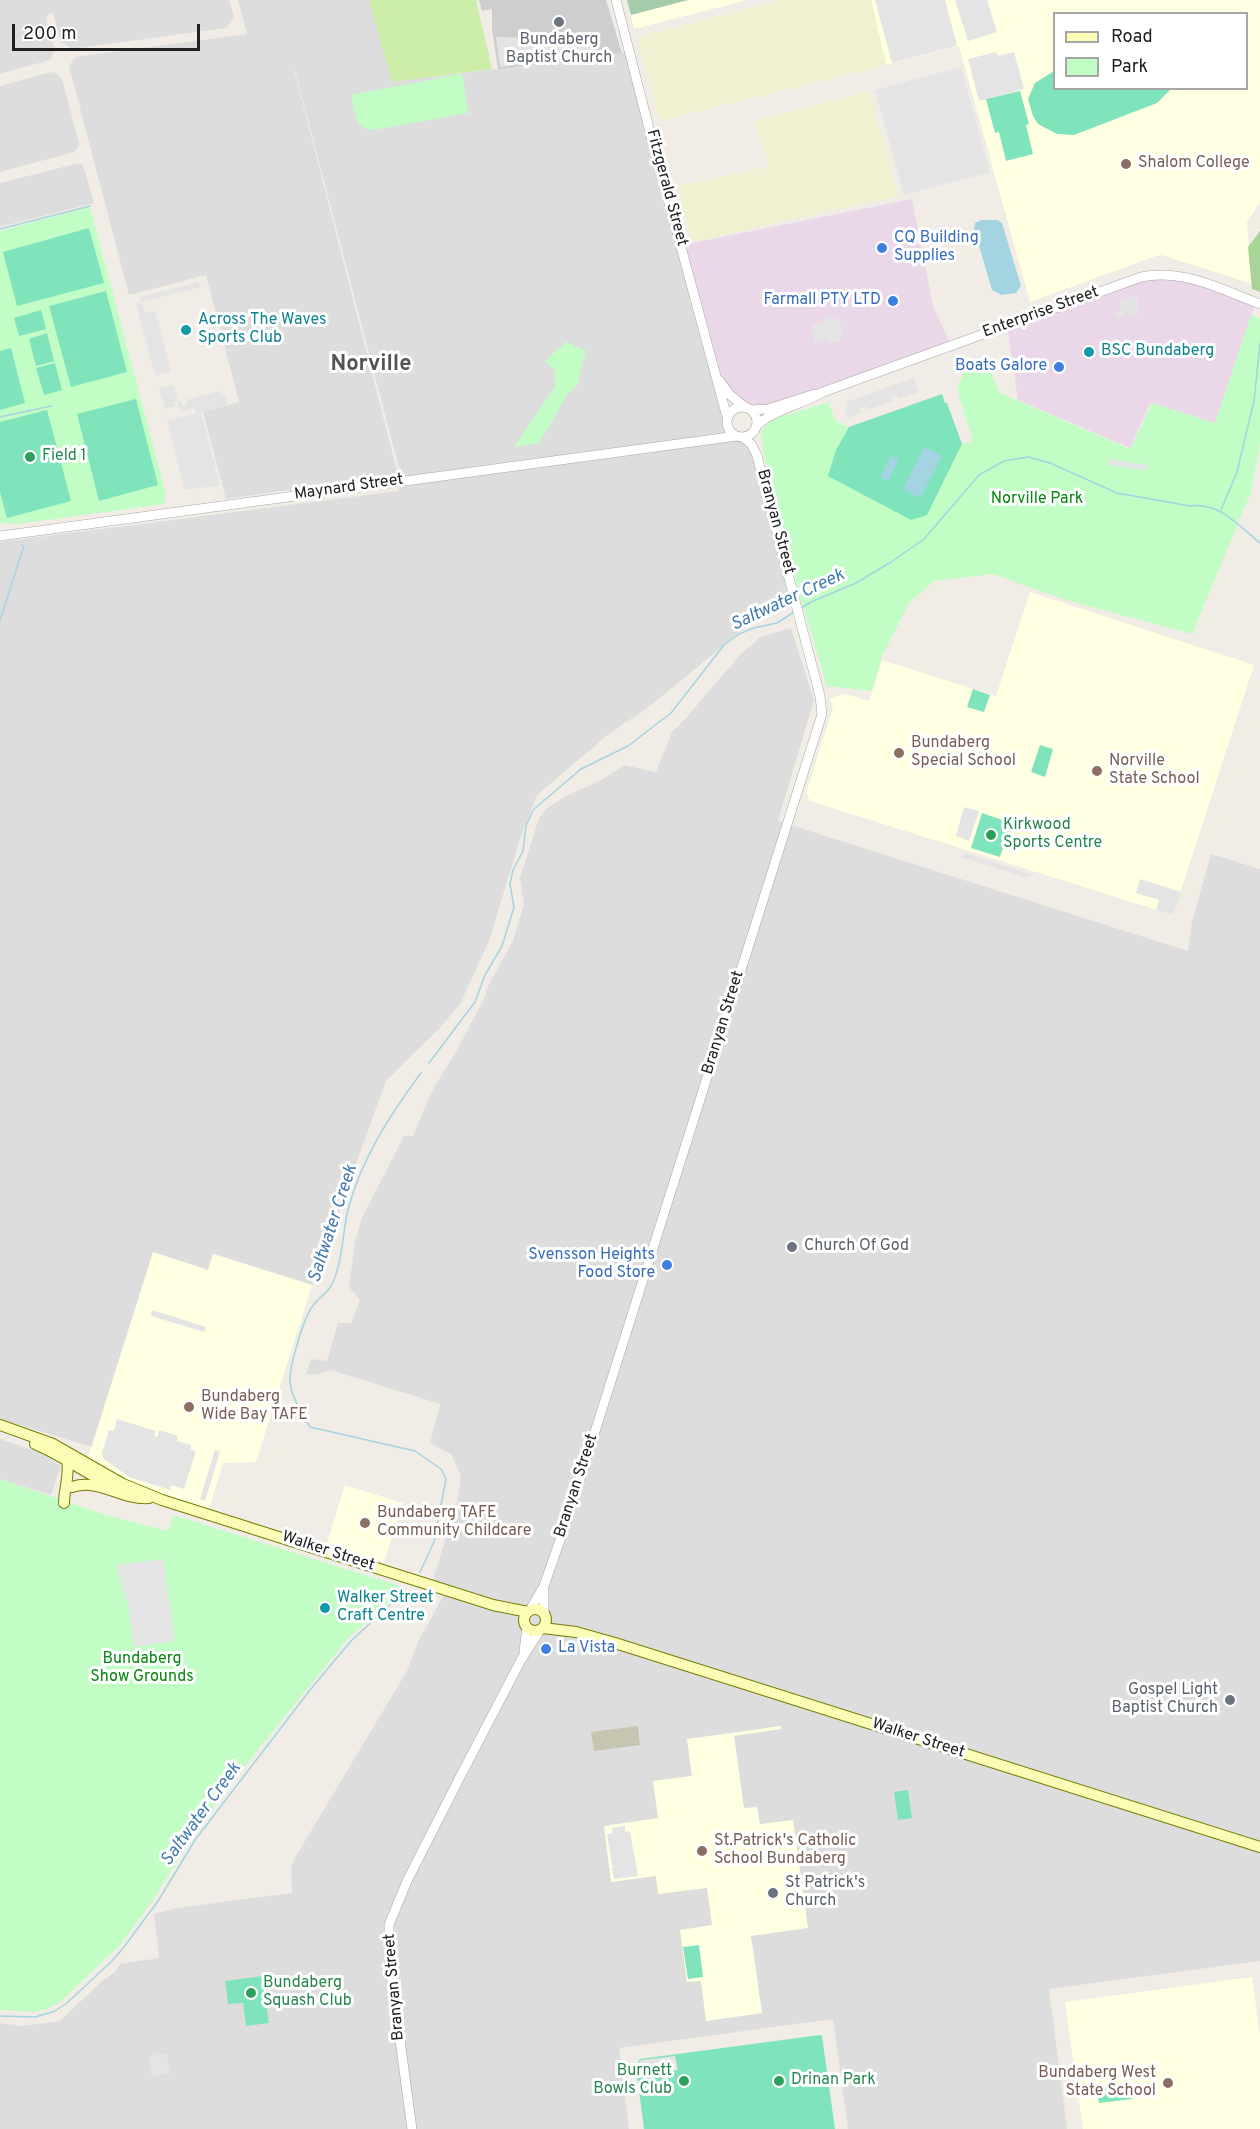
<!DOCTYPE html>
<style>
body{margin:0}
#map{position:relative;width:1260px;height:2129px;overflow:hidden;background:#f1ede6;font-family:Overpass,sans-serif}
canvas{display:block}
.legend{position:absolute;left:1053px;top:12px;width:195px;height:78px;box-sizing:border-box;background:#fff;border:2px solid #a6a6a6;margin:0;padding:8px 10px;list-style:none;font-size:18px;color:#202020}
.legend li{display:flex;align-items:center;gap:12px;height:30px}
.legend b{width:30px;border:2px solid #a6a6a6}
.scale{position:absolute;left:12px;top:24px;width:188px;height:27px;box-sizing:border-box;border:3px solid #202020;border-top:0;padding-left:8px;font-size:18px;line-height:21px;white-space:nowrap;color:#202020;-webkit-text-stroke:4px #fff;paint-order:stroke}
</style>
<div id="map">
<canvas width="1260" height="2129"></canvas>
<ul class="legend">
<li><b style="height:8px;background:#fbfdb7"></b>Road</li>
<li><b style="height:16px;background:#c1fdc5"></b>Park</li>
</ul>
<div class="scale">200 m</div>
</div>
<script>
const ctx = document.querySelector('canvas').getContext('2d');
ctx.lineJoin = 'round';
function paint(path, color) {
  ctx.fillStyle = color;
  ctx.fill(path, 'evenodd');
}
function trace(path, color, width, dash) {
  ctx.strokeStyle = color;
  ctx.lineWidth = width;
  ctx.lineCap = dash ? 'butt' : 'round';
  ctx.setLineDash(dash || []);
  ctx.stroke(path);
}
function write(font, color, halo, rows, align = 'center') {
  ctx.font = font + ' Overpass,sans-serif';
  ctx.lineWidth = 6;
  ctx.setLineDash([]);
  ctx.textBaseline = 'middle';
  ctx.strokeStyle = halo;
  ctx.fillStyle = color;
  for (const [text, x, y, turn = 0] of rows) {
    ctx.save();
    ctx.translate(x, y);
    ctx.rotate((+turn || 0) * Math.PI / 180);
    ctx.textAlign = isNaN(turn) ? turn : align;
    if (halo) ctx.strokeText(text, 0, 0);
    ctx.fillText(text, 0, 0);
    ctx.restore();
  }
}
paint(new Path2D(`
 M0 0H229L234 17 226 28 72 49 61 42 53 13 48 14 46 19 55 50 50 60 0 74Z
 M238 0H369L392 82 630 52 728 426 733 433 748 440 792 589 650 706 610 733 537 795 520 839 489 941 460 1004 441 1027 386 1081 312 1285 214 1254 208 1270 153 1253 92 1447 0 1419V542L398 491 401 474 226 499 203 412 239 402 206 275 129 295 69 66 75 57 247 34ZM294 69 295 70 400 472 396 467Z
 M51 72 57 73 62 79 79 143 78 148 74 152 0 172V86Z
 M75 164H81L84 168 94 203 0 227V183Z
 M791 628 814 700 778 821 1188 951 1192 922 1211 854 1260 869V1961L1049 1989 1067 2129H848L833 2019 619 2048 629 2129H0V2023L22 2026 60 2021 102 1981 115 1972 120 1964 159 1958 154 1914 177 1908 292 1893 291 1866 296 1856 407 1671 418 1642 446 1591 431 1586 457 1502 461 1476 451 1454 430 1443 440 1404 331 1370 316 1375 306 1374 311 1359 327 1361 338 1323H351L360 1300 349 1287 355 1243 361 1220 404 1136H413L432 1091 457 1050 484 999 488 986 512 943 524 905 520 878 539 818 546 809 564 797 601 780 624 765 656 772 672 732 687 717 739 656 760 637Z
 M0 1439 38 1452 61 1466 51 1495 0 1479Z`), '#dedddd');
paint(new Path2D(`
 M912 199 933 306 951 345 769 412H750L735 405 722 390 682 245Z
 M1164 274 1256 302 1215 423 1150 403 1130 448 1018 400 1007 325Z`), '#ead7e7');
paint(new Path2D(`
 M688 0H748L634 29 631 15Z
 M871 0H1260V202L1247 222 1252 284 1162 255 1156 256 1030 302 959 46 886 65ZM1054 14H1246V88H1054Z
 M1030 592 1254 665 1173 915 810 801 806 793 833 708 830 698 845 694 869 701 882 660 996 696Z
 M153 1252 208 1270 213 1254 312 1285 256 1462 223 1463 208 1513 163 1499 87 1461Z
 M345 1485 403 1503 384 1562 327 1543Z
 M781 1726V1729L734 1736 744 1808 757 1807 760 1824 793 1820 808 1928 751 1936 762 2013 706 2021 701 1981 687 1982 680 1930 712 1925 707 1888 658 1894 656 1876 611 1882 604 1826 658 1818 653 1781 692 1776 687 1739Z
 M1252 1977 1260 2036V2129H1083L1065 2002Z`), '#ffffe1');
paint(new Path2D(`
 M479 0H606L622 53 498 69 492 29V9L482 11Z`), '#cecece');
paint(new Path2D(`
 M638 1726 640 1745 594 1751 591 1732Z`), '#c6c6b0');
paint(new Path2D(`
 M782 0H871L886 65 660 121 637 37Z
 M869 91 898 196 691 242 678 186 770 166 754 121Z`), '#eff1d0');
paint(new Path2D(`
 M369 0H476L492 69 392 82Z`), '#cceea9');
paint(new Path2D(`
 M1260 231V292L1252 289 1248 247Z`), '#aad398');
paint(new Path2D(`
 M627 0H688L631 15Z`), '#a5cbab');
paint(new Path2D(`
 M462 74 468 113 373 130C354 129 355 111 351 95Z
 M90 207 166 494 164 504 17 524 0 523V231Z
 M1251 315 1260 319V443L1251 492 1192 634 1066 600 993 574 934 581 909 603 882 656 872 691 827 686 800 596 763 451 761 432 770 420 828 402 836 421 849 427 836 450 927 515 962 444 973 441 959 397 958 386 964 372 974 369 991 373 1000 393 1130 449 1152 403 1215 423Z
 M566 342 586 351 577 386 569 392 539 443 514 447 555 387V370L545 361Z
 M0 1479 106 1515 168 1531 174 1515 403 1587 397 1595 349 1637 272 1732 196 1829 155 1897 120 1945 60 2002 47 2009 34 2012 0 2010Z`), '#c1fdc5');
paint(new Path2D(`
 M1054 71V88L1171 89 1157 103 1074 135 1057 134 1038 124 1033 116 1028 99 1035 83Z
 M1020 91 1029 124 1026 125 1033 154 1006 161 999 132 995 133 986 99Z
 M89 228 104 283 17 306 3 252Z
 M106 291 127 372 71 387 49 306Z
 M41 310 46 329 19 336 14 318Z
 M47 333 54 361 36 366 29 339Z
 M11 348 25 403 0 410V351Z
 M55 363 62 390 44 395 36 368Z
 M942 394 945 403H947L962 444 927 515 911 520 828 476 836 450 849 427Z
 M136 399 158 485 99 501 77 414Z
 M47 410 71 501 7 518 0 492V422Z
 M973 689 990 695 984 712 967 707Z
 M1040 745 1053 749 1045 777 1031 772Z
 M982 813 1011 823 1000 857 971 848Z
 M908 1790 912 1818 898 1820 894 1792Z
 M699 1945 703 1977 688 1979 683 1947Z
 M262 1976 269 2023 246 2026 243 2003 228 2004 225 1981Z
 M820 2035 822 2036 835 2129H644L636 2067 640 2059Z
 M1130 2084 1132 2099 1099 2103 1097 2088Z`), '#7fe4bc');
paint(new Path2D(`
 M875 0H945L957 46 892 63Z
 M955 0H987L997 32 968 41Z
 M563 35 593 45 595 54 500 67 496 37 537 38 539 47 561 45Z
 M996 52 998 56 1014 52 1024 89 979 101 968 59Z
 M961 67 990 172 904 195 875 90Z
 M199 282 200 287 142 302 145 313 155 311 163 341 158 343 163 342 171 372 155 376 136 303 141 302 140 297Z
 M1137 295 1140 314 1130 316 1129 311H1126L1124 312 1125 316 1115 318 1114 313 1121 312 1119 301Z
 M834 316 835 320 840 319 843 335 840 336 841 341 828 343 827 339 814 342 811 326 824 322V318Z
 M914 378 919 392 899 399 897 395 891 397 893 401 868 410 866 406 859 409 861 413 848 418 845 408 847 407 846 402Z
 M174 385 178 401 174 402 175 406 165 409 159 388Z
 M219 391 221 396 225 395 228 405 201 412 220 485 185 490 167 421 196 413 194 408 180 412 177 402 182 401 183 406 187 405 186 400Z
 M1109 459 1147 465 1146 470 1107 465Z
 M964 807 979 811 969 841 956 836Z
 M965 853 1033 875 1028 878 960 857Z
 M1140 879 1181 892 1173 915 1156 910 1159 900 1136 893Z
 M152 1310 206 1327 204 1332 151 1316Z
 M117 1419 156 1431 154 1436 157 1437 159 1430 178 1436 177 1441 191 1445V1450L196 1451 184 1489 171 1485 170 1490 129 1477 104 1459 102 1453 109 1430 114 1431Z
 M215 1450 220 1452 205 1501 200 1499Z
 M163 1559 175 1641 134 1647 128 1605 116 1565Z
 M625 1826V1831L630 1832 638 1876 614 1879 612 1867 617 1866H612L607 1834 613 1833 612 1828Z
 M167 2054 170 2073 151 2076 149 2056Z
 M675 2056 678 2070 638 2075 637 2067 641 2060Z`), '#e4e4e4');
paint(new Path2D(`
 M981 220H997L1002 223 1021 286 1016 293 1001 295 992 290 974 229 975 223Z
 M924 447 942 456 920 498 903 489Z
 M891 456 899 460 888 481 880 477Z`), '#a4d4e1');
trace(new Path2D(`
 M0 229 90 206
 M0 417 51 406
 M1221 510 1237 472 1254 401 1260 343
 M801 608 811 602 856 583 891 562 924 539 979 475 1004 461 1028 457 1050 463 1117 493 1190 506C1220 502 1239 526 1260 543
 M0 620 24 546 22 545
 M429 1063 475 1002 485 975 502 946 514 907 510 884 513 870 523 851 526 826 533 810 581 769 628 746 671 713 724 645 739 634 754 628 777 623 794 612
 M420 1572 434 1542 446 1479 441 1469 415 1451 310 1427C302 1413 291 1397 290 1381 289 1367 304 1318 312 1307 317 1299 326 1294 331 1286 343 1263 342 1235 348 1210 361 1159 390 1115 421 1073
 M0 2016 35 2017 55 2011 67 2003 112 1961 124 1947 158 1901 195 1840 310 1690 351 1641 406 1590`), '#a4d4e1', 1.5);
const tertiary = new Path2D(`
 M616 0 651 136 727 417
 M720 381 730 395 745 407
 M727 422a15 15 0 1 1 30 0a15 15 0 1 1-30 0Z
 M751 410 768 409 815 394
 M757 425C776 409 802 404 823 392L1141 277C1183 268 1222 290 1260 304
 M0 536 737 436
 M530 1610 544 1586 568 1517 822 714 820 696 757 456 752 445 743 437
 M544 1613V1591
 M524 1652 527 1628
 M412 2129 389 1959V1925L407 1881 460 1777 521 1660 540 1630`);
const secondary = new Path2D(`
 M0 1425 53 1444 123 1484 162 1500 493 1605 528 1612
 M35 1444C66 1457 93 1479 124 1491
 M72 1487C100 1478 120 1500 149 1498
 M64 1503C64 1489 70 1474 67 1460
 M524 1620a11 11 0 1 1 22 0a11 11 0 1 1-22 0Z
 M543 1628 576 1632 615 1643 1260 1847`);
trace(tertiary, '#a7a7a7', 10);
trace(secondary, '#727e00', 12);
trace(tertiary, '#fff', 9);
trace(secondary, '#fbfdb7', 10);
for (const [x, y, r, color] of [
 [559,22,6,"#6b7280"],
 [1126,164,6,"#8d6e63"],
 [882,248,6,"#3f7fe0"],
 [893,301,6,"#3f7fe0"],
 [186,330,6,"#0f9aa8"],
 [1089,352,6,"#0f9aa8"],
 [1059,367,6,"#3f7fe0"],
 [30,457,6,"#2e9e5b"],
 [899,753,6,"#8d6e63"],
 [1097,771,6,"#8d6e63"],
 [991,835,6,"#2e9e5b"],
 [792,1247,6,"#6b7280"],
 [667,1265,6,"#3f7fe0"],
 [189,1407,6,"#8d6e63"],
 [365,1523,6,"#8d6e63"],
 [325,1608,6,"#0f9aa8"],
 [546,1649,6,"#3f7fe0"],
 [1230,1700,6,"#6b7280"],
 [702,1851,6,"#8d6e63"],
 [773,1893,6,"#6b7280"],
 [251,1993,6,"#2e9e5b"],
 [684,2081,6,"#2e9e5b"],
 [779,2081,6,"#2e9e5b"],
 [1168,2083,6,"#8d6e63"]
]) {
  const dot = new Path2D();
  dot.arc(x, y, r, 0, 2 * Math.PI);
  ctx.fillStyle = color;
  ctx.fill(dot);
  trace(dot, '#fff', 2);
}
write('16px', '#5b616d', '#fff', [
 ["Bundaberg",559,41,"center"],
 ["Baptist Church",559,59,"center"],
 ["Church Of God",804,1247],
 ["Gospel Light",1218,1691,"right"],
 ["Baptist Church",1218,1709,"right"],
 ["St Patrick's",785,1884],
 ["Church",785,1902]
], 'left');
write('16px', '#785e54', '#fff', [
 ["Shalom College",1138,164],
 ["Bundaberg",911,744],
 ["Special School",911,762],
 ["Norville",1109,762],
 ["State School",1109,780],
 ["Bundaberg",201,1398],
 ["Wide Bay TAFE",201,1416],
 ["Bundaberg TAFE",377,1514],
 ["Community Childcare",377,1532],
 ["St.Patrick's Catholic",714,1842],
 ["School Bundaberg",714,1860],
 ["Bundaberg West",1156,2074,"right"],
 ["State School",1156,2092,"right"]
], 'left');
write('16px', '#202020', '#fff', [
 ["Fitzgerald Street",666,188,75],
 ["Enterprise Street",1041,313,-20],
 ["Maynard Street",349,488,-8],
 ["Branyan Street",775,522,75],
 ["Branyan Street",724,1023,-73],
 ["Branyan Street",577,1486,-72],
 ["Walker Street",328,1552,18],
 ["Walker Street",918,1739,18],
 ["Branyan Street",395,1987,-95]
]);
write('16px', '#366cbe', '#fff', [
 ["CQ Building",894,239,"left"],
 ["Supplies",894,257,"left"],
 ["Farmall PTY LTD",881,301],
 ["Boats Galore",1047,367],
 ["Svensson Heights",655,1256],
 ["Food Store",655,1274],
 ["La Vista",558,1649,"left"]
], 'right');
write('16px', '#0d838f', '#fff', [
 ["Across The Waves",198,321],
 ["Sports Club",198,339],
 ["BSC Bundaberg",1101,352],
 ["Walker Street",337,1599],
 ["Craft Centre",337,1617]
], 'left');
write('16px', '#27864d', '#fff', [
 ["Field 1",42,457],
 ["Kirkwood",1003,826],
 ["Sports Centre",1003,844],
 ["Bundaberg",263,1984],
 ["Squash Club",263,2002],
 ["Burnett",672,2072,"right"],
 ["Bowls Club",672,2090,"right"],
 ["Drinan Park",791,2081]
], 'left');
write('16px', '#05870e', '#fff', [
 ["Norville Park",1037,500],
 ["Bundaberg",142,1660],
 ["Show Grounds",142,1678]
]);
write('italic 18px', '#437aae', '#fff', [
 ["Saltwater Creek",788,601,-25],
 ["Saltwater Creek",334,1224,-72],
 ["Saltwater Creek",202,1815,-54]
]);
write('bold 22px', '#535353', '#fff', [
 ["Norville",371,366]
]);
</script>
